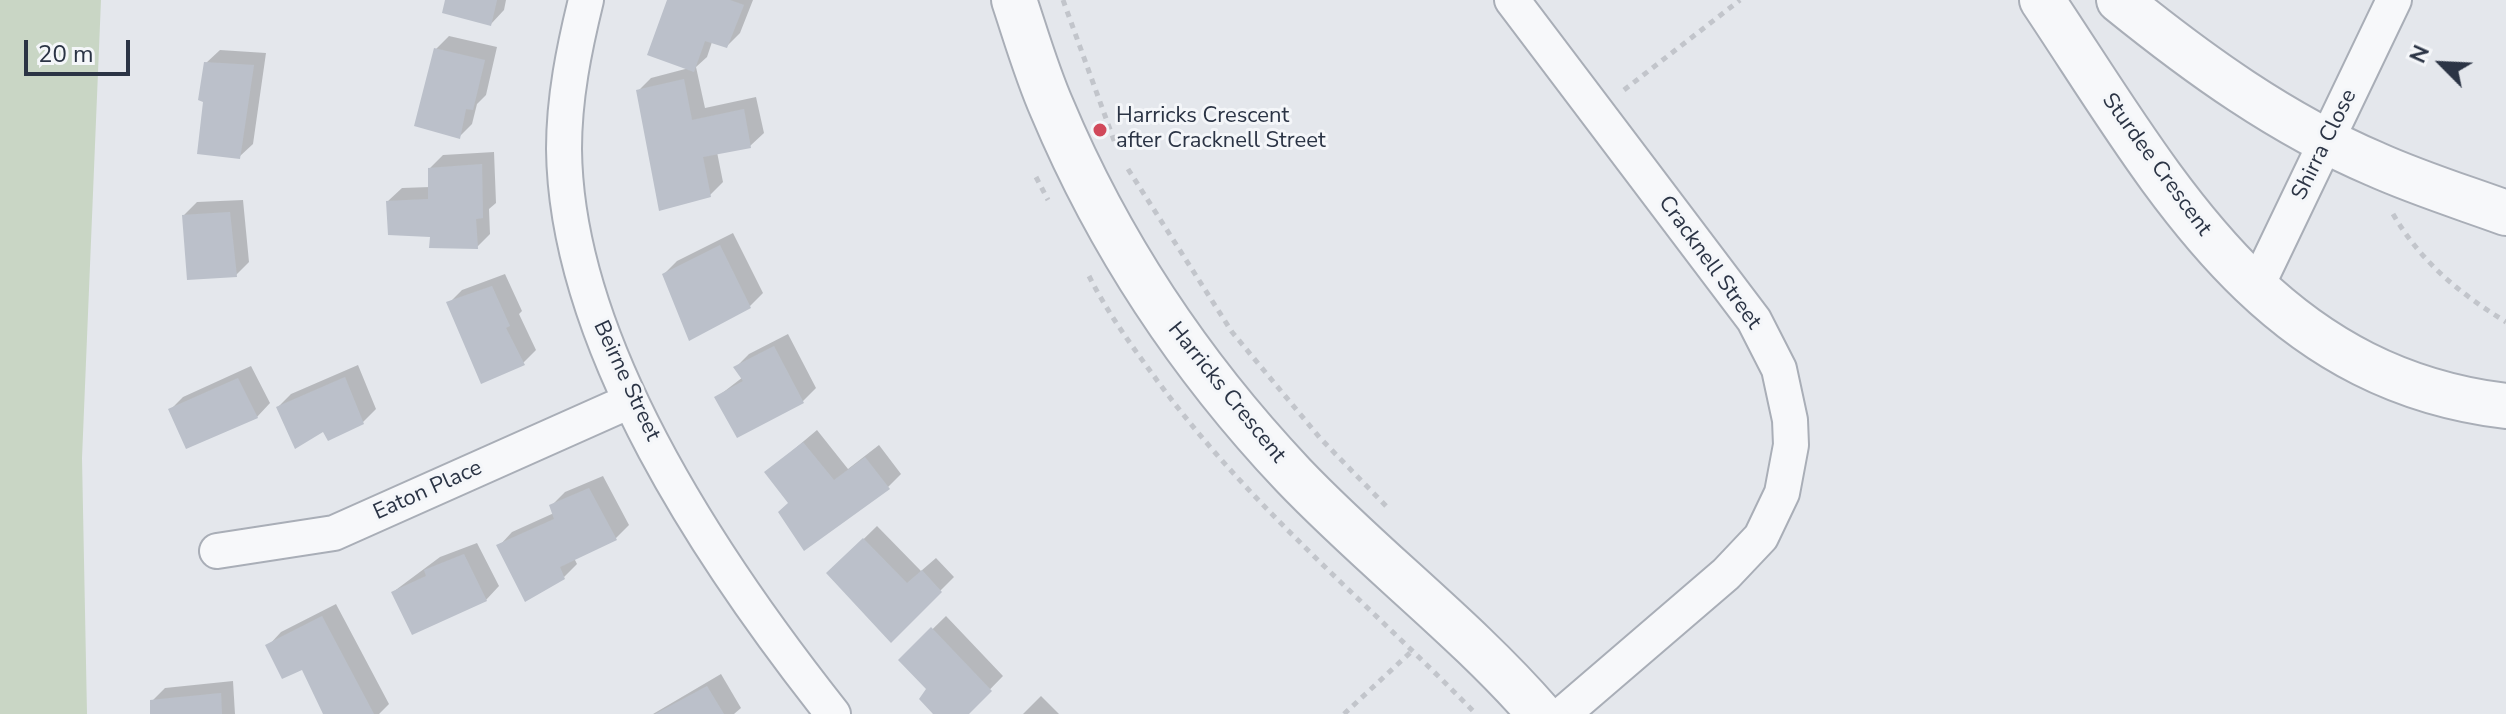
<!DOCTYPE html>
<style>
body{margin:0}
#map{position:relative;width:2506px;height:714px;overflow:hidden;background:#e4e7ec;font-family:"Nunito Sans",sans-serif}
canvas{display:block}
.north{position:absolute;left:2402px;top:24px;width:80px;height:80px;-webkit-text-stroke:6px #f4f6f9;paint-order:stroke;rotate:294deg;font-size:22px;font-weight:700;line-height:32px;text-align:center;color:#2b3445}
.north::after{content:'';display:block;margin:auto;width:28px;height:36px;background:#2b3445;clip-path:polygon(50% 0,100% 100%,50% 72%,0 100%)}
.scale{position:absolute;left:24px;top:40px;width:106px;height:36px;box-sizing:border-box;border:4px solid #2b3445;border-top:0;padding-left:10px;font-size:24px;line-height:28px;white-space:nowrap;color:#2b3445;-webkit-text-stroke:6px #f4f6f9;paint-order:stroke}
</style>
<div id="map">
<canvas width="2506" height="714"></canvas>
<div class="north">N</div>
<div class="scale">20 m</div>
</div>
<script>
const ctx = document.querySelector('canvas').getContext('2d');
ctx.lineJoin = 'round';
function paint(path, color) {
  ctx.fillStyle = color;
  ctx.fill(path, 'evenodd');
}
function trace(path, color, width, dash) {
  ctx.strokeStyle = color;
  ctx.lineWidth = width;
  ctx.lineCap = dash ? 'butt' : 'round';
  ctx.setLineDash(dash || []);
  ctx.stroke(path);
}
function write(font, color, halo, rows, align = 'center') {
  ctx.font = font + ' "Nunito Sans",sans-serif';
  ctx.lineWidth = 6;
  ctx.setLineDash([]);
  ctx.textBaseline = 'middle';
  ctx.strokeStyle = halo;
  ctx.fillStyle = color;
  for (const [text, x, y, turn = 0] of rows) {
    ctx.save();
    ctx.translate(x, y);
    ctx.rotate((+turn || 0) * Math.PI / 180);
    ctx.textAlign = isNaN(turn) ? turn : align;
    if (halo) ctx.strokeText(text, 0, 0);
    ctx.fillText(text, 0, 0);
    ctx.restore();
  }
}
paint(new Path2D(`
 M0 0H101L82 458 87 714H0Z`), '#c9d6c5');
paint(new Path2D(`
 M447 0H506L504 10 491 24Z
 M669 0H753L740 33 727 46 712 42 707 57 696 67 705 108 756 97 764 133 750 146 717 152 723 182 710 195 638 91 651 78 689 68Z
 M449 36 497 47 486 95 477 104 472 124 459 137 436 49Z
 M220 50 266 53 253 144 239 157 206 63Z
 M494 152 496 203 489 209 490 234 477 247 432 235 388 201 402 188 430 187V168L443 155Z
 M243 200 249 262 236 275 184 215 197 202Z
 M733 233 763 293 750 306 690 338 664 274 677 261Z
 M505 274 522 311 519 314 536 350 523 363 449 303 462 290Z
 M788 334 816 388 803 401 737 435 717 397 743 377 736 367 749 354Z
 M358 365 376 409 363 422 324 429 278 407 291 394Z
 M251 366 270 403 257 417 170 410 183 397Z
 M817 430 848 469 879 445 901 474 888 487 790 503 767 472Z
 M603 476 629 525 616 538 574 558 577 564 564 577 499 546 512 532 554 513 551 506 565 492Z
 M877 526 921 571 936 558 954 577 891 640 829 573Z
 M477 543 499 586 486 600 393 592 440 557Z
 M336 604 389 704 379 714H326L303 668 268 646 281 632Z
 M946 616 1003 676 966 714H936L929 689 901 660Z
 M721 674 741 708 734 714H653Z
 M233 681 235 714H152V701L165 688Z
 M1041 696 1059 714H1023Z`), '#0003');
paint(new Path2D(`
 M445 0H497L491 26 442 13Z
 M667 0H730L744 5 727 48 705 41 694 72 647 55Z
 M434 48 485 60 473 110 466 109 460 139 414 126Z
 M204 62 254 65 240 159 197 154 203 102 198 100Z
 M684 79 692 120 744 109 751 148 703 157 711 197 659 211 636 90Z
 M482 164 483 218 476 219 478 249 429 248 430 237 388 235 386 201 428 199V168Z
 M230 212 237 277 187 280 182 215Z
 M720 245 751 308 689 341 662 274Z
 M492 286 510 326 506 328 525 365 481 384 446 302Z
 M774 346 804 403 737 438 714 397 743 381 733 367Z
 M345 377 364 424 328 441 323 432 295 449 276 407Z
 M238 378 258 418 186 449 168 409Z
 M803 442 834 480 865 457 890 489 804 551 778 512 788 503 764 472Z
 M589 488 617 540 560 567 565 579 525 602 496 545 554 519 549 505Z
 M863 538 907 583 922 570 942 592 891 643 826 573Z
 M464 554 487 601 412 635 391 592 426 576 424 570Z
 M322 616 374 714H323L302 670 282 679 265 645Z
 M931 627 992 691 969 714H933L919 699 926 689 898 660Z
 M707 686 724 714H655Z
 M221 693 222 714H150V700Z`), '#bbc0ca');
const minor = new Path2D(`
 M586 0C574 49 564 98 564 149 566 346 715 565 833 714
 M1512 0 1754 320 1779 369 1790 420 1791 445 1782 493 1761 537 1726 574 1563 714
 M2255 290 2394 0
 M217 551 334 533 630 401`);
const tertiary = new Path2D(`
 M1014 0C1026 36 1037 74 1052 108 1109 244 1192 368 1293 475 1372 558 1465 628 1540 714
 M2042 0C2163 181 2264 377 2506 406
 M2119 0C2198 64 2281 124 2375 164 2417 183 2462 197 2506 213`);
trace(minor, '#a9aeb7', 38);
trace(tertiary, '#a9aeb7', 48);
trace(new Path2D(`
 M1063 0 1116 146
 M1624 90 1740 0
 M1128 169 1232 332 1320 438 1386 506
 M1036 177 1048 200
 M2393 214C2421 262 2459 293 2506 322
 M1089 276C1108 314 1134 349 1159 383 1251 508 1369 604 1476 714
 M1344 714 1413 650`), '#c2c5cb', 5, [6, 6]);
trace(minor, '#f7f8fa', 34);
trace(tertiary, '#f7f8fa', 44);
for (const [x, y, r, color] of [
 [1100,130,8,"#d1495b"]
]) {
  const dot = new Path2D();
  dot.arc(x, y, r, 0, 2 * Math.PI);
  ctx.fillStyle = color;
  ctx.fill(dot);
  trace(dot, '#f4f6f9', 3);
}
write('22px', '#2b3445', '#f4f6f9', [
 ["Harricks Crescent",1116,117],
 ["after Cracknell Street",1116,142]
], 'left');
write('22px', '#2b3445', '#f4f6f9', [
 ["Shirra Close",2325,145,-64],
 ["Sturdee Crescent",2156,165,54],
 ["Cracknell Street",1709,263,54],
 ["Beirne Street",626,381,65],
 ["Harricks Crescent",1226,393,51],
 ["Eaton Place",428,491,-24]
]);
</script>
